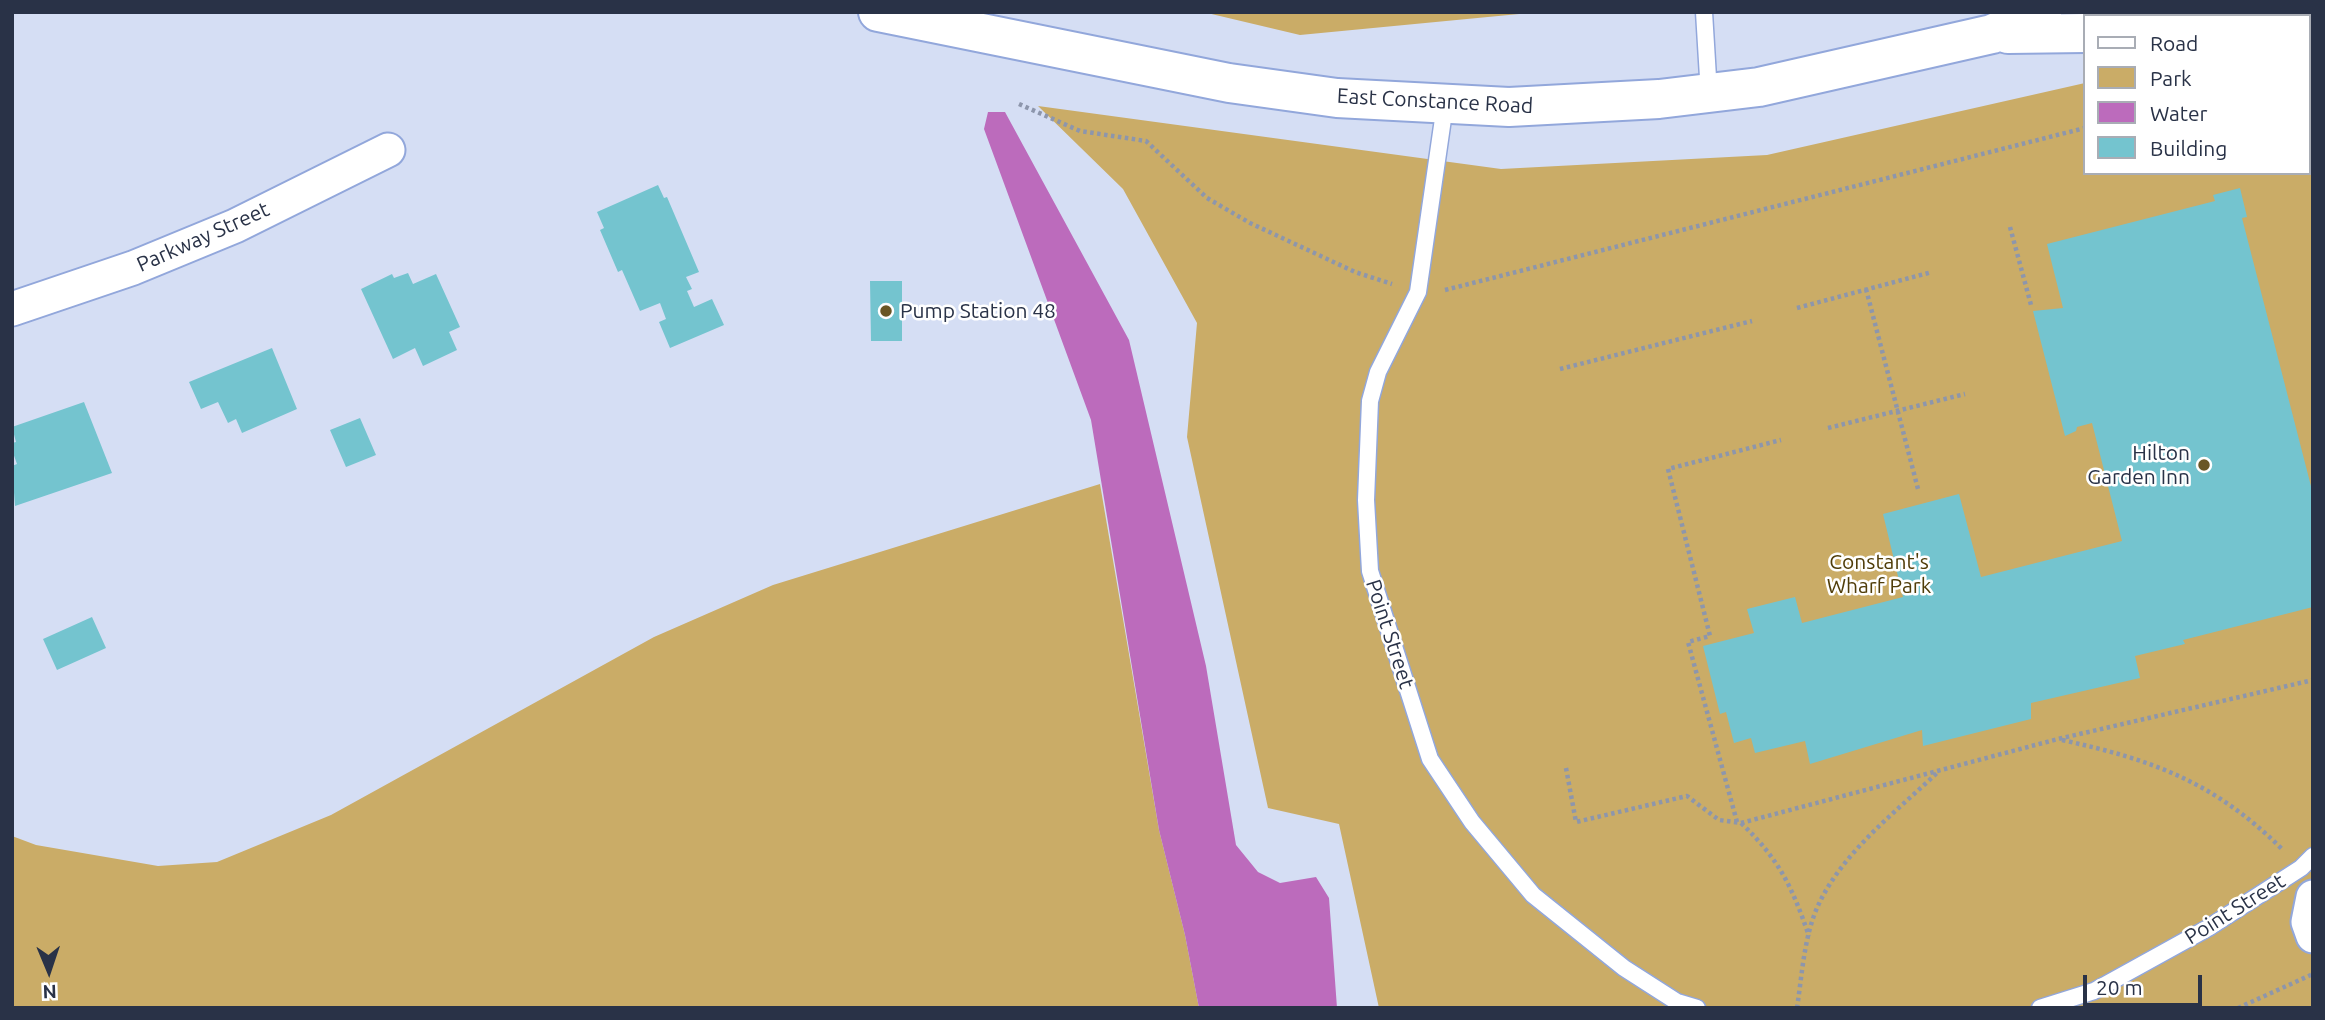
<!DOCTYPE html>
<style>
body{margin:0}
#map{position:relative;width:2325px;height:1020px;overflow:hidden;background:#d5def4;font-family:Ubuntu,sans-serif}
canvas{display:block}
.frame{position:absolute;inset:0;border:14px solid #293247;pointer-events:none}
.legend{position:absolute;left:2083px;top:14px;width:228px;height:161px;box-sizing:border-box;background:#fff;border:2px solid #a9adb5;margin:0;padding:9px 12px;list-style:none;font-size:21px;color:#293247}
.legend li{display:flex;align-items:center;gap:14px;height:35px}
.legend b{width:35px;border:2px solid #a9adb5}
.north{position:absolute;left:14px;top:936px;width:70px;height:70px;-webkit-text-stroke:5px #fff;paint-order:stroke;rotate:178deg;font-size:19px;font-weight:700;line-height:28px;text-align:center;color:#293247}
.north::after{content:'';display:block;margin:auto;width:24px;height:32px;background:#293247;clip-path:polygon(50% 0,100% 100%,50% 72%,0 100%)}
.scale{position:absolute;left:2083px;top:975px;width:119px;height:32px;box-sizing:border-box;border:4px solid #293247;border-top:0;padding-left:9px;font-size:21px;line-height:24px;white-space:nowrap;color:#293247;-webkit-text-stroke:5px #fff;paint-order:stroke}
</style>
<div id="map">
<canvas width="2325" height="1020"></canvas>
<div class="frame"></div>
<ul class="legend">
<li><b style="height:9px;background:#fff"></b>Road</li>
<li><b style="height:19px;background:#caac67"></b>Park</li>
<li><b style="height:19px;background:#bc6bbc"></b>Water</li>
<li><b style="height:19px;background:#74c4cf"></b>Building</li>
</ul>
<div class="north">N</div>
<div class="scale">20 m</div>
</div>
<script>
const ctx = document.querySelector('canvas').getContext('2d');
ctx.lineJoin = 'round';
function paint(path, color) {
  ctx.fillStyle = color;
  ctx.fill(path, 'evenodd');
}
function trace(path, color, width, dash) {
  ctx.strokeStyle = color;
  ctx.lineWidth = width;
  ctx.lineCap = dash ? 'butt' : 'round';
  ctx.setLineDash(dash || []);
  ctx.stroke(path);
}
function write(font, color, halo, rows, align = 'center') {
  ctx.font = font + ' Ubuntu,sans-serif';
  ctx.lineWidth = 5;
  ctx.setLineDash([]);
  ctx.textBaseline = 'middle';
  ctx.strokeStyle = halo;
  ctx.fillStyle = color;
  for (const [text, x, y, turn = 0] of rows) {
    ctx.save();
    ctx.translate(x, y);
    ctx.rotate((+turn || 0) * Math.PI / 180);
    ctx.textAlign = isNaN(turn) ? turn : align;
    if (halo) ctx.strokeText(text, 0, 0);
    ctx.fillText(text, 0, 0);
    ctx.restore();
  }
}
paint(new Path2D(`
 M1203 12H1540L1300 35Z
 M2313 32V1008H1379L1339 824 1268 808 1187 437 1197 323 1123 189 1038 106 1501 169 1767 155 2085 83V173H2309V33Z
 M1100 484 1159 830 1185 935 1199 1008H12V836L36 845 158 866 217 862 331 815 654 637 773 585Z`), '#caac67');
paint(new Path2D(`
 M988 112H1005L1129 340 1206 666 1236 845 1258 872 1280 883 1316 877 1329 898 1337 1008H1199L1185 935 1159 830 1091 420 984 129Z`), '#bc6bbc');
paint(new Path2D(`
 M658 185 664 198 667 197 699 272 686 277 692 289 687 291 694 307 712 299 724 325 670 348 659 322 666 319 660 303 640 311 622 270 618 272 600 230 604 228 597 212Z
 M2240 188 2247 217 2242 218 2313 494V607L2183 640 2185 644 2135 656 2140 678 2031 703V719L1923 746 1922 730 1810 764 1805 741 1755 753 1751 738 1734 743 1726 712 1720 714 1703 646 1754 633 1747 609 1795 597 1802 623 1903 597 1883 514 1959 494 1981 577 2122 541 2092 423 2077 427 2076 431 2065 436 2033 311 2063 308 2047 244 2215 201 2213 195Z
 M408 273 413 284 436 274 460 327 449 332 457 350 423 366 415 348 393 359 361 289 392 274 394 278Z
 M870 281H902V341H871Z
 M272 348 297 409 242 433 236 419 228 423 218 402 201 409 189 382Z
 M84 402 112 473 15 506 12 466 17 464 12 450V443L16 442 12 427Z
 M360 418 376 455 346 467 330 430Z
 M92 617 106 648 57 670 43 639Z`), '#74c4cf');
const lane = new Path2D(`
 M1704 12 1709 94
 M1445 105 1418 292 1378 372 1370 401 1366 500 1370 571 1430 759 1472 822 1533 895 1624 968 1677 1002 1697 1008
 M2040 1008 2094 991 2208 928 2301 868 2313 856`);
const street = new Path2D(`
 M12 309 133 268 235 226 388 150
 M2313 897 2308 922 2313 936`);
const primary = new Path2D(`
 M878 12 1229 83 1337 98 1509 107 1659 99 1759 87 1992 34 2042 12
 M2243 16 2257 12
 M2008 34 2085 33`);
trace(lane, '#92a7db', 19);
trace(street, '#92a7db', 37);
trace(primary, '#92a7db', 42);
trace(new Path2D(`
 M2309 83 2313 82
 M1019 104 1080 131 1146 141 1207 198 1250 223 1355 272 1392 284
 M2010 227 2031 305
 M1866 289 1918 489
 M1445 290 2085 128
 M1797 308 1932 272
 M1560 369 1752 321
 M1828 428 1965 394
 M2062 740C2153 760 2214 782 2282 849
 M1566 768 1576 822 1687 796 1719 820 1741 823 2058 739 2313 680
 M1737 822 1688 642 1710 636 1668 469 1781 440
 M1741 823C1780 860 1792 887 1809 936
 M1797 1008C1802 975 1804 938 1817 908 1841 853 1896 812 1938 772
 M2238 1008 2313 974`), '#8d96ac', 4.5, [3.5, 3.5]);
trace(lane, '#fff', 16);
trace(street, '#fff', 33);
trace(primary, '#fff', 38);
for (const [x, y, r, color] of [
 [886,311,7,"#6a5625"],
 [2204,465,7,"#6a5625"]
]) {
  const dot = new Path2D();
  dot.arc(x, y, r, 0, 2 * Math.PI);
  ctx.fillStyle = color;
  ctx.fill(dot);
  trace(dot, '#fff', 2.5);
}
write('21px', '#293247', '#fff', [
 ["East Constance Road",1435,101,3],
 ["Parkway Street",203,237,-24],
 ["Point Street",1390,634,72],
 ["Point Street",2235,909,-32]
]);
write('21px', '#293247', '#fff', [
 ["Pump Station 48",900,311],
 ["Hilton",2190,453,"right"],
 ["Garden Inn",2190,477,"right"]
], 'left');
write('21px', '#503d09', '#fff', [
 ["Constant's",1879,562],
 ["Wharf Park",1879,586]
]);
</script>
